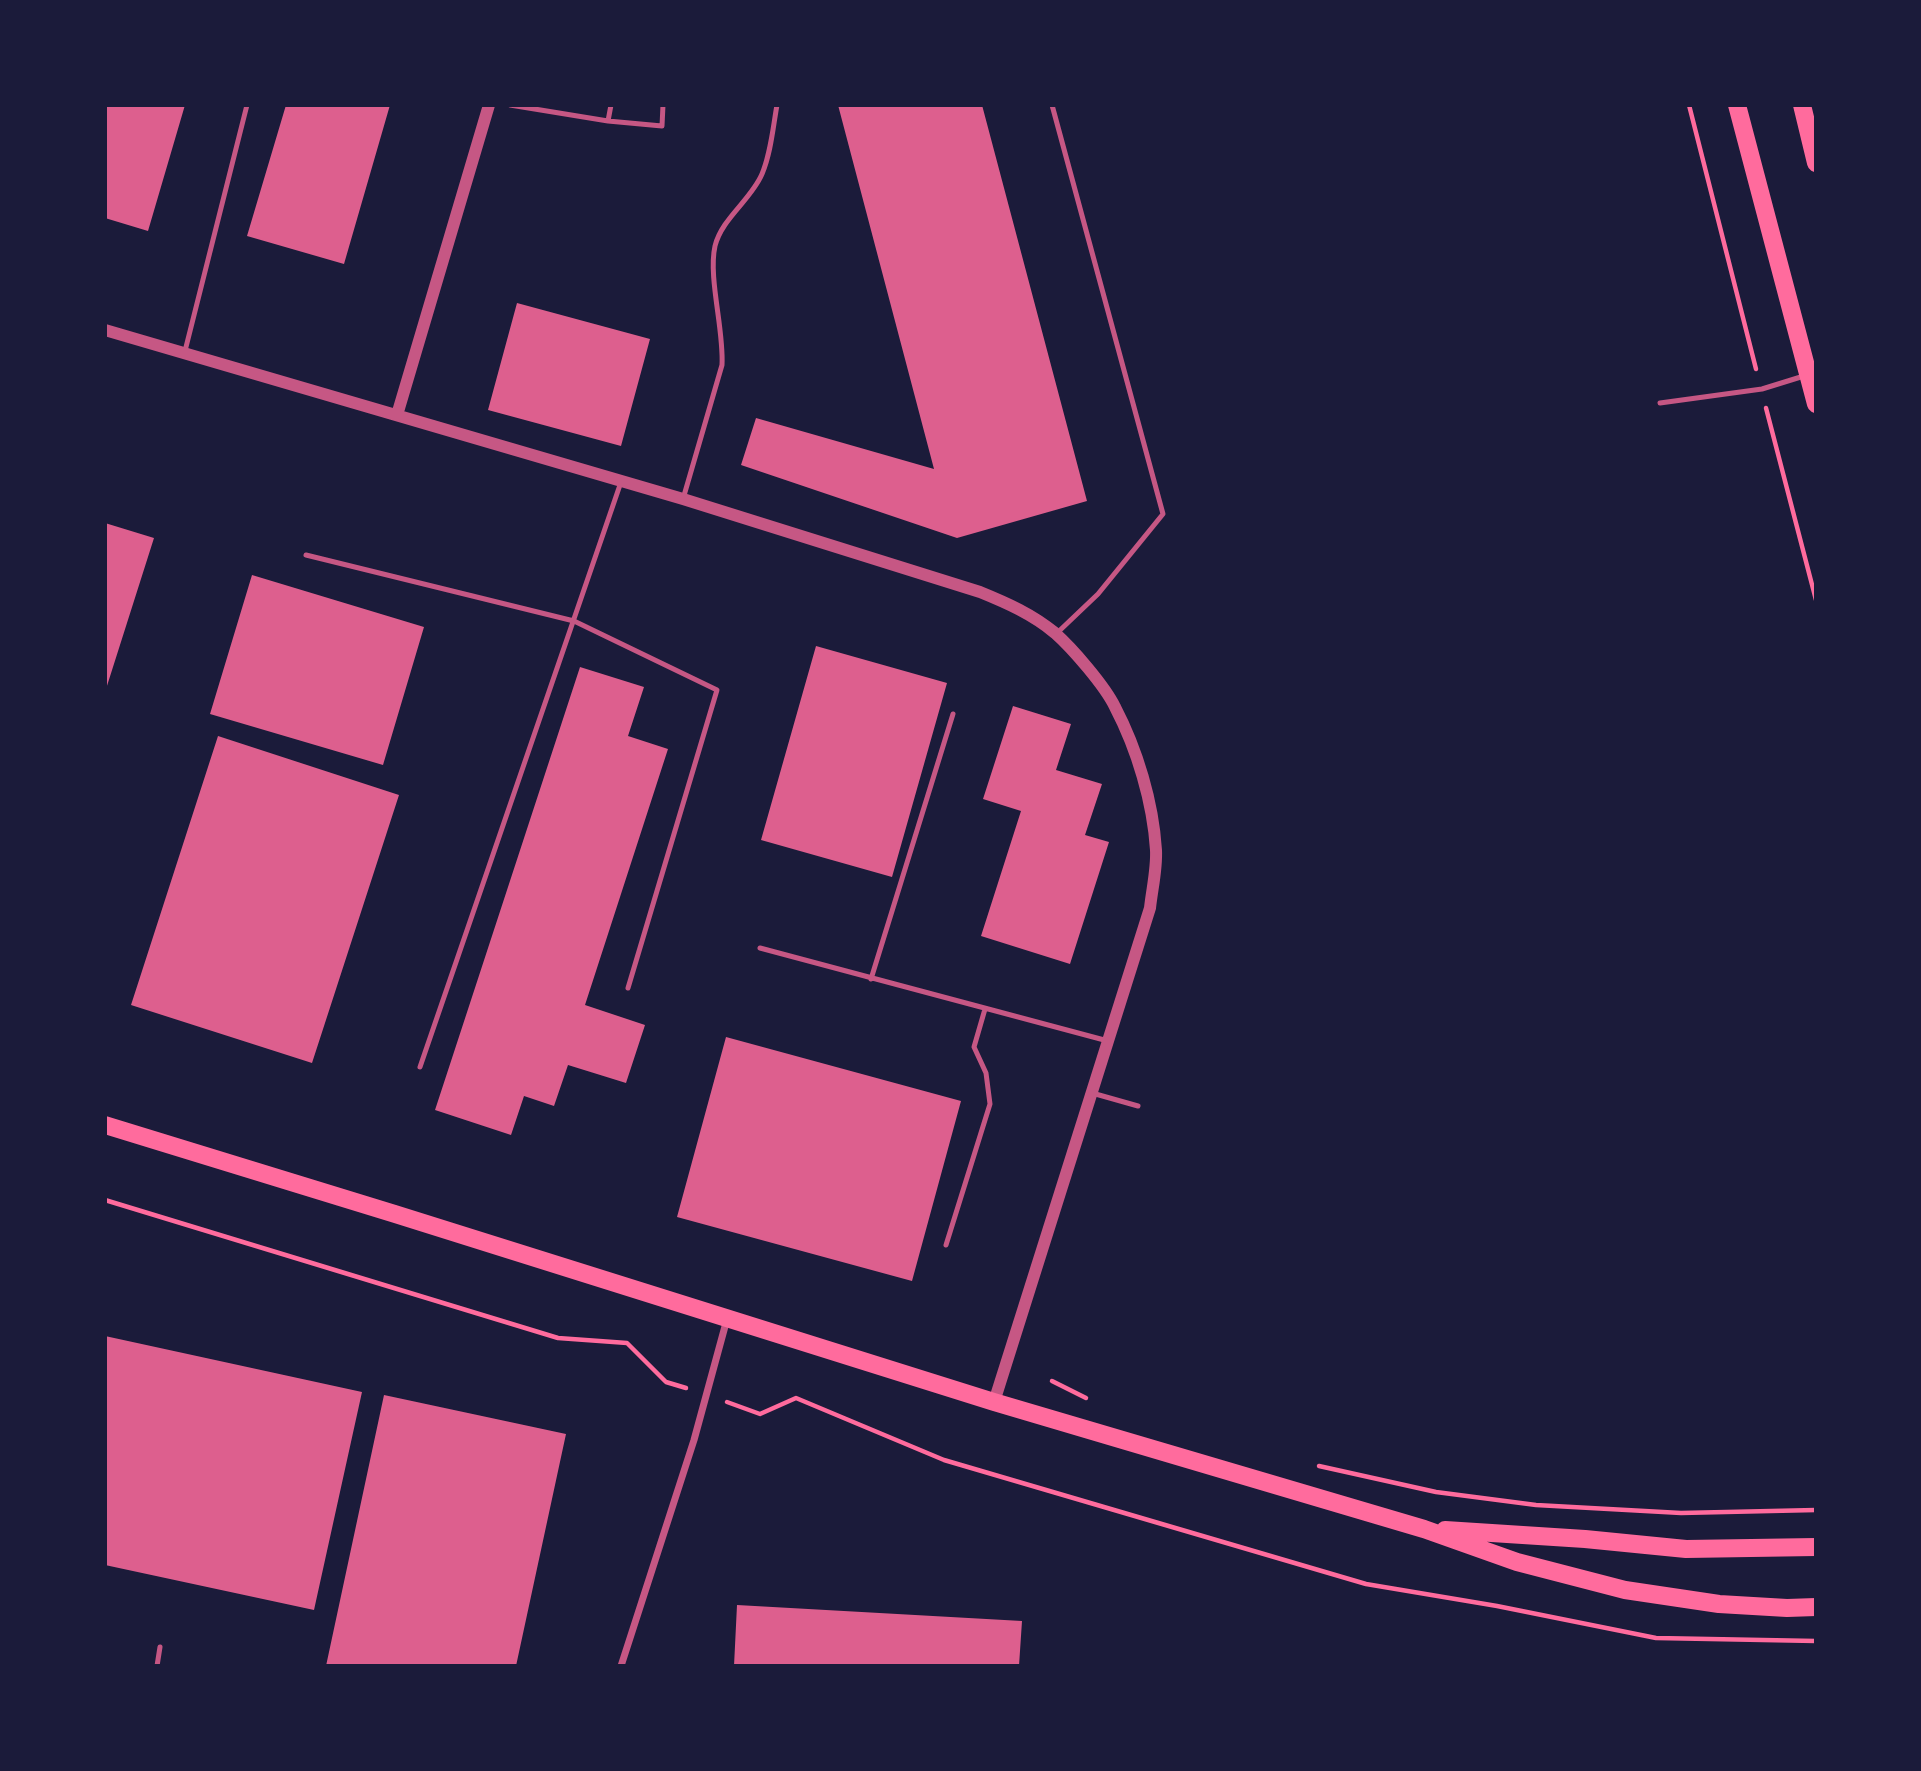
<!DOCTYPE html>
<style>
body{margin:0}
#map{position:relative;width:1921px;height:1771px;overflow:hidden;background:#1b1b3a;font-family:"Times New Roman",serif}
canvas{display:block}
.frame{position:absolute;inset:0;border:107px solid #1b1b3a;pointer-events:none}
</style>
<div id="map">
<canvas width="1921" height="1771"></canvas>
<div class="frame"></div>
</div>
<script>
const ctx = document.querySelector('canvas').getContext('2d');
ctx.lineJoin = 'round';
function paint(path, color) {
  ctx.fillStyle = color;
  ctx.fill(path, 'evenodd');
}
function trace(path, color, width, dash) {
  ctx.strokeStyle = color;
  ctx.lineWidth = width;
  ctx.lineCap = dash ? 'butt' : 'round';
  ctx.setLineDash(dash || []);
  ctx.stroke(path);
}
paint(new Path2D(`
 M105 105H185L148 231 105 218Z
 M286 105H390L344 264 247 236Z
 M838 105H982L1087 501 957 538 741 465 756 418 934 469Z
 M517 303 650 339 621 446 488 410Z
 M105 523 154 538 106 689H105Z
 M252 575 424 627 383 765 210 714Z
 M816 646 947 683 892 877 761 840Z
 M580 667 644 687 628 736 668 749 585 1005 645 1025 626 1083 568 1065 554 1106 524 1096 511 1135 435 1110Z
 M1013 706 1071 724 1056 770 1102 784 1085 835 1109 842 1070 964 981 936 1021 811 983 799Z
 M218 736 399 795 312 1063 131 1005Z
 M726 1037 961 1101 912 1281 677 1217Z
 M105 1336 362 1392 314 1610 105 1565Z
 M384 1395 566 1434 516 1666H326Z
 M737 1605 1022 1621 1019 1666H734Z`), '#dd5f8e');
trace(new Path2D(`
 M1689 105 1756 369
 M1766 408 1816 600
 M105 1200 558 1338 627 1343 666 1382 686 1388
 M1052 1381 1086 1398
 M727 1402 760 1414 796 1398 944 1460 1366 1584 1497 1606 1656 1638 1816 1641
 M1319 1466 1436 1492 1536 1505 1681 1513 1816 1510`), '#ff6b9d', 4.5);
trace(new Path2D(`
 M510 105 608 121 662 126 663 105
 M1052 105 1163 514 1098 594 1056 634
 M608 121 611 105
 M185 351 247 105
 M1660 403 1762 389 1804 376
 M683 499 722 365C724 329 708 278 715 246 722 218 751 200 762 174 771 153 773 127 777 105
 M306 555 574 621 717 690 628 988
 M760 948 1108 1041
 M871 979 953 714
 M420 1067 621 482
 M1092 1093 1138 1106
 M946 1245 990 1104 986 1073 974 1047 985 1009
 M157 1666 160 1647`), '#c65784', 5);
trace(new Path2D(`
 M621 1666 694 1440 727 1319`), '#c65784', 7);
trace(new Path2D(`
 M105 330 683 499 980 592C1007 603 1032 614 1055 633 1072 648 1105 686 1115 707 1137 749 1153 802 1156 850 1157 869 1152 889 1150 908L994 1402
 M397 415 489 105`), '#c65784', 12);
trace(new Path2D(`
 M1737 105 1816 404
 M1802 105 1816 163
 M105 1125 395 1214 994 1402 1424 1529 1517 1562 1625 1590 1719 1604 1787 1608 1816 1607
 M1445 1530 1585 1539 1686 1549 1816 1547`), '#ff6b9d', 18);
</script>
